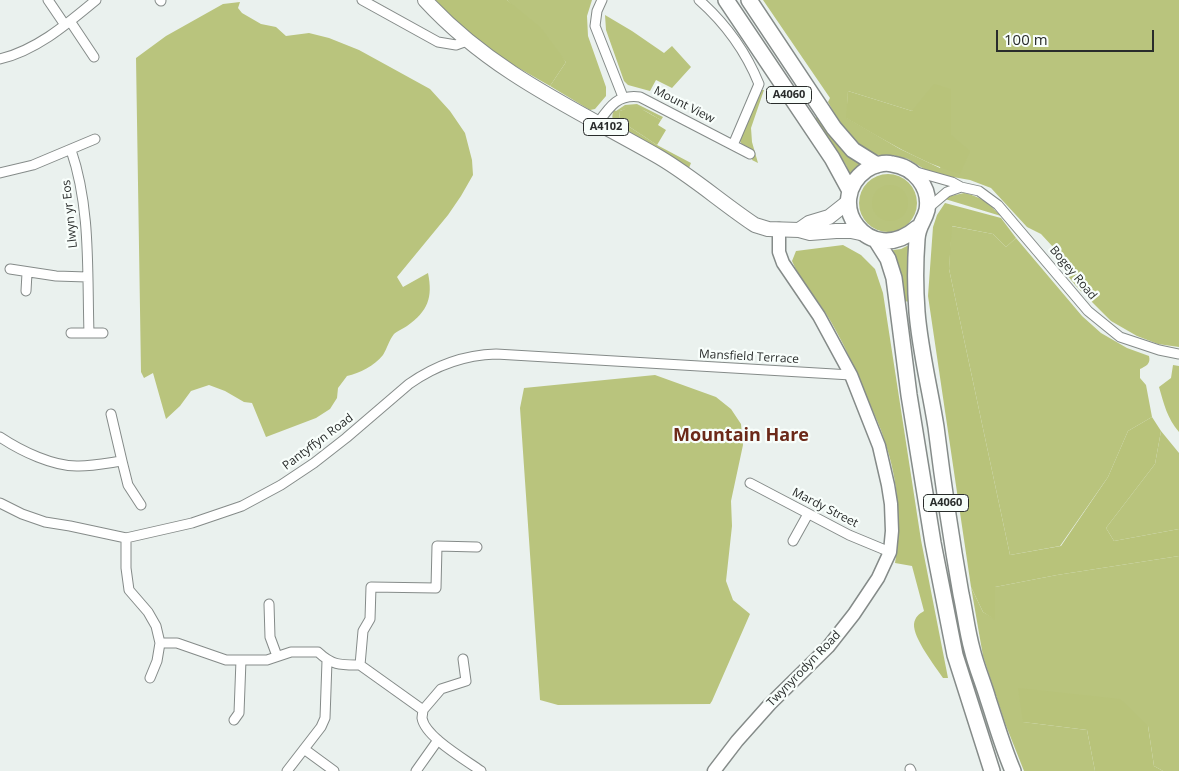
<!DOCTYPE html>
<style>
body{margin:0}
#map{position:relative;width:1179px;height:771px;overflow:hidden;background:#eaf1ee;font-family:"Open Sans",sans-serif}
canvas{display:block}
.scale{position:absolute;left:996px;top:30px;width:158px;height:22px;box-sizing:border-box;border:2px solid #292c2b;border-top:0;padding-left:6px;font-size:15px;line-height:18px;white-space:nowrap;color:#292c2b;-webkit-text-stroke:4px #f8fefb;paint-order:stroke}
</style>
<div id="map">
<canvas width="1179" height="771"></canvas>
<div class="scale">100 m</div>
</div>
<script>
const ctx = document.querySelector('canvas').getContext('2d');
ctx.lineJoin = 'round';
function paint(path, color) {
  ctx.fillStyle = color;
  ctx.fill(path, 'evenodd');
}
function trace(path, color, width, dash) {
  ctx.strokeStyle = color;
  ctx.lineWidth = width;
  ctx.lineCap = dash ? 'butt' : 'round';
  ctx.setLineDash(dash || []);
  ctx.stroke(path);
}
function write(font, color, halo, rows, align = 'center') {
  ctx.font = font + ' "Open Sans",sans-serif';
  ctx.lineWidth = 4.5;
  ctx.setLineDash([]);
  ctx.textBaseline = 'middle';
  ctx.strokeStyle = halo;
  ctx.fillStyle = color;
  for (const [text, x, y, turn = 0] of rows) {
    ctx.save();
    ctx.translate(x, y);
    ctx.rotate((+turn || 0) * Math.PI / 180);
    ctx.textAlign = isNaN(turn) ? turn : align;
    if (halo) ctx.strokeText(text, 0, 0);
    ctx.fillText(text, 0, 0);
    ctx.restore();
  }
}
paint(new Path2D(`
 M507 0H592L587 16 588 36 606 87V96L595 109 590 110 550 86 566 62Z
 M763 0H1179V347L1158 344 1137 336 1111 321 1076 286 1056 261 1053 247 1041 234 1027 227 991 188 970 180 947 176 924 169 908 159 892 155H878L865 151 840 124 828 102 830 98ZM951 89V135L940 168 900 149 847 118 848 91 912 111Z
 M240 2 238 8 242 13 261 24 276 27 286 36 309 33 329 38 359 50 390 67 430 89 450 111 465 133 472 160 473 175 461 196 448 215 397 277 403 287 428 273C433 298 428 311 407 326 403 329 397 331 394 334 389 340 387 349 383 355 374 366 360 373 347 376L338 388 337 398 330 409 316 418 266 437 252 403 244 402 225 391 209 385 191 391 180 406 166 419 153 373 144 378 141 372 136 58 166 36 223 4Z
 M605 15 632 31 664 53 672 46 691 67 672 88 656 80 650 91 628 85 624 81 606 30Z
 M762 90H764L751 128 752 142 758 163 752 160 753 153 743 147 739 139Z
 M637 104 663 117 661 120C645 111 639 104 620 111L619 120 657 145 691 163 689 168 617 126C612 120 611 117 614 110L616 111 625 105Z
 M820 115 862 163 850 175 846 165 814 119Z
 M859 203a29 29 0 1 1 58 0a29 29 0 1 1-58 0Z
 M964 193C982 197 988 203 1001 216L945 199 951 196Z
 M951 226 993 234 1006 247 1016 238 1082 316 1101 333 1127 348 1149 356C1151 364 1146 366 1140 369V378L1146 385 1152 417 1128 431 1108 477 1060 546 1010 555 949 269Z
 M911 244V302L903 301 897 263 893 250 901 249Z
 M1173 365 1179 366V432C1167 418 1164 404 1159 387L1171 378Z
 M655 375 716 397 731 409 741 424 743 445 731 501 732 526 726 581 733 600 750 614 712 701 710 704 558 705 540 700 520 408 524 388Z
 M1161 431 1179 453V529L1114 541 1106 528 1155 464Z
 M1179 556V771H1163L1154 766 1148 726 1023 722 1087 730 1095 771H1024L1005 723 983 656 971 587 983 612 995 619V587L1057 575Z`), '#b9c47d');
paint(new Path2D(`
 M435 0H507L541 28 566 62 550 86 496 55 455 23Z
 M934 84 951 89V135L970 151 960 174C919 162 883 139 846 118L848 91 912 111Z
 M630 107H638L661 120 658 125 666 130 657 145 619 120 620 111Z
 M872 203a18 18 0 1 1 36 0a18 18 0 1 1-36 0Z
 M945 203 1001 218 1016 238 1006 247 993 234 952 226 949 269 1010 555 1061 546 1108 477 1128 431 1152 417 1161 431 1155 464 1106 528 1114 541 1179 529V556L1057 575 995 587V620L983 612 971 587 928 296 933 227 937 215Z
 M843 245 861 255 875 269 883 293 921 540 948 678H943C935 666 913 638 914 624 915 617 919 614 924 611L912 566 895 563C902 524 898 480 885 442 881 428 874 414 868 400 856 370 842 339 825 312 814 295 800 280 792 261L796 251Z
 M1018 688 1120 699 1148 726 1154 766 1163 771H1095L1087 730 1023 722Z`), '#b8c37a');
const street = new Path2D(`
 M48 0 65 25
 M160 0 161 1
 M362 0 438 42 456 45 467 41
 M602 0 597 11 595 26 623 97
 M699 0C725 23 746 52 759 84L733 145
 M70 21 94 57
 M0 59C37 50 67 24 96 0
 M598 123C610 106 618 94 640 97L750 154
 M71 150C91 208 87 272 89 333
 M913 171 952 182 961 187 979 191 998 205 1088 311 1120 337 1159 350 1179 354
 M0 173 33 165 95 139
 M927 209 947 192 961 187
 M10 269 56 276 87 277
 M26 291 27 273
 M71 333H103
 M0 437C21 451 54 467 79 466 93 466 108 463 122 461L111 414
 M122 461 128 485 141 505
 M750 483 849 535 890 552
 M0 503 22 514 45 522 70 526 126 538 192 523 242 506 281 485 314 463 346 438 409 384C436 365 463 355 496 354L851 375
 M126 538V568L129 590 148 612 156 626 160 643H177L226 660H267L291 652H318C333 666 341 665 360 665
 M793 541 808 514
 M269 604 270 637 277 656
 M360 665 363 631 370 619 371 587 436 588 437 546 477 547
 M360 665 423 710
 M150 678 157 661 160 643
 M423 710C423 711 422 717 422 718 425 737 466 760 481 771
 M423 710 441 689 466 681 463 659
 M234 720 239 713 241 660
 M304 749 334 771
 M910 769 911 771
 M287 771 321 727 325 718 327 661
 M416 771 438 740`);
const secondary = new Path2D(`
 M714 771 737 741 770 704 828 647 854 614 878 578 890 552 892 531 891 504 888 485 879 446 851 375 819 316 783 263 779 252V229`);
const primary = new Path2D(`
 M425 0C492 73 575 109 659 157 693 177 722 203 755 225L768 229 799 230 810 233 836 231H851L865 234
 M799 230 809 223 829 217 848 202`);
const highway = new Path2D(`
 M726 0 832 158 850 191
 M749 0 834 128 853 150 877 165
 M917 228C869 269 822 202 866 170 873 165 884 162 892 164 914 167 931 187 927 210 924 222 918 225 917 239 915 265 915 286 917 312 920 350 930 389 936 427 943 483 951 538 961 594 965 612 967 631 972 649 976 666 983 682 988 699 996 723 1003 748 1013 771
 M876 240 888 259 894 278 909 395 933 543 955 655 992 771`);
trace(street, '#858b89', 11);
trace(secondary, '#858b89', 15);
trace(primary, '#858b89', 16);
trace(highway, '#858b89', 18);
trace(street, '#fff', 9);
trace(secondary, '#fff', 12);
trace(primary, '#fff', 14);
trace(highway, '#fff', 15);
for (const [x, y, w] of [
 [789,95,45],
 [606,127,45],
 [946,503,45]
]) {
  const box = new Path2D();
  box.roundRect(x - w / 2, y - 8.5, w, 17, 4);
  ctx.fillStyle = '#f8fefb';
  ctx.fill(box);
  trace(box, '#292c2b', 1);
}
write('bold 11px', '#292c2b', null, [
 ["A4060",789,95],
 ["A4102",606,127],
 ["A4060",946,503]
]);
write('12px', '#292c2b', '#f8fefb', [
 ["Mount View",684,105,27],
 ["Llwyn yr Eos",70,214,-96],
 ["Bogey Road",1073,273,50],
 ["Mansfield Terrace",749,357,3],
 ["Pantyffyn Road",318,442,-37],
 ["Mardy Street",825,508,27],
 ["Twynyrodyn Road",804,669,-46]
]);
write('bold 18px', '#6c2919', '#f8fefb', [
 ["Mountain Hare",741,436]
]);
</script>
